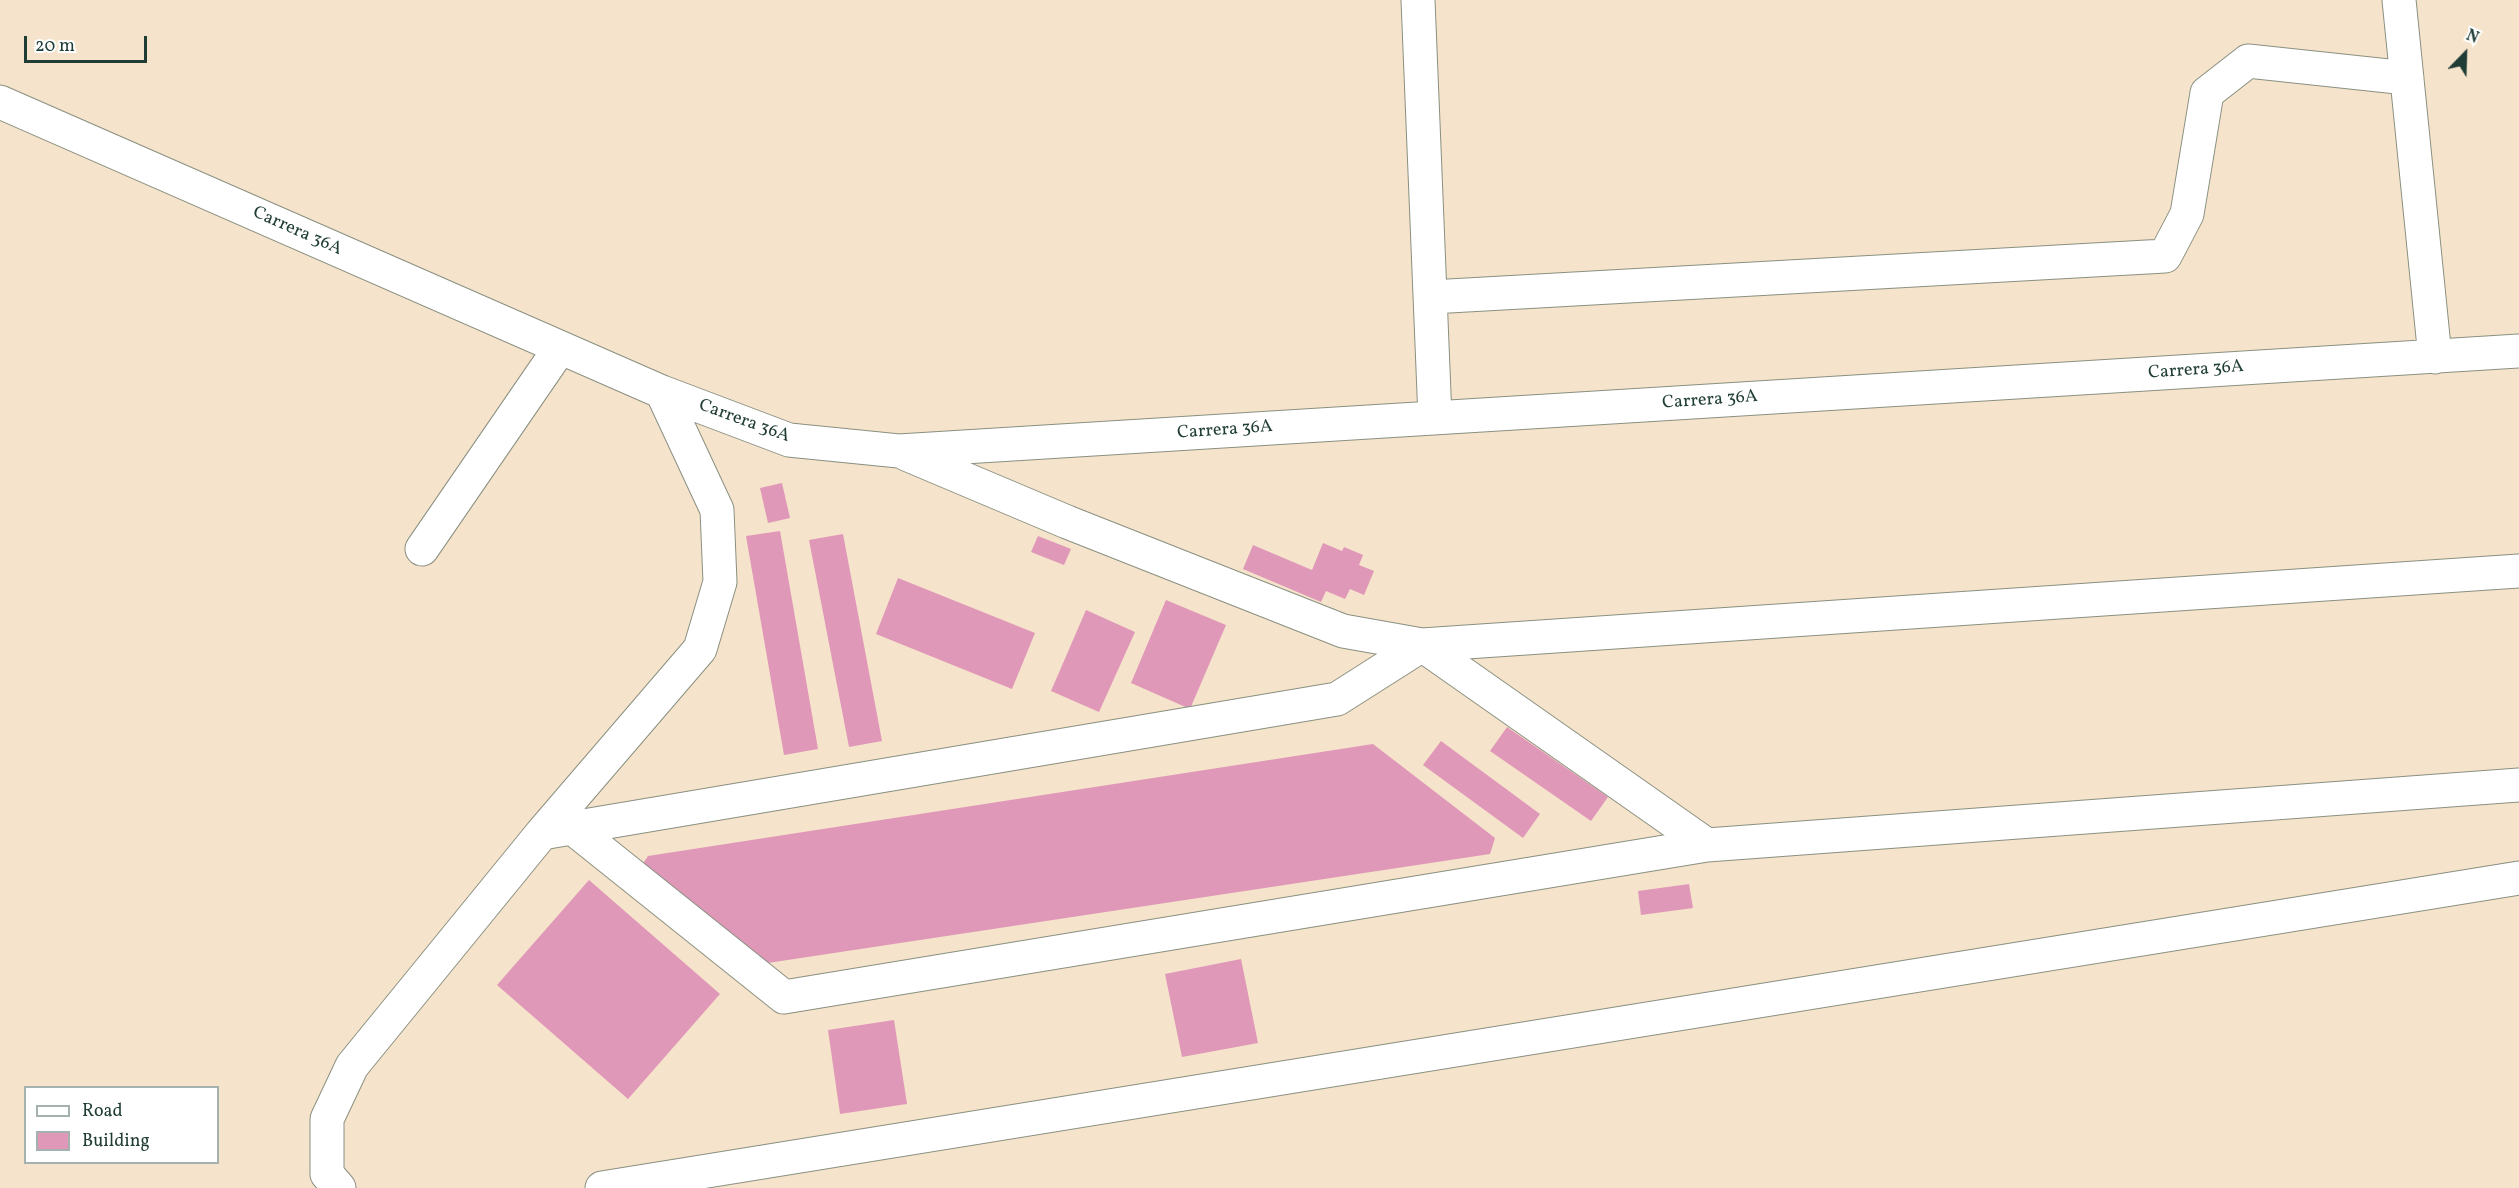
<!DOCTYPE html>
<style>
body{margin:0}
#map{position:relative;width:2519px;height:1188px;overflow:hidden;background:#f5e3cb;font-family:Vollkorn,serif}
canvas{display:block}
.legend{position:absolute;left:24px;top:1086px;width:195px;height:78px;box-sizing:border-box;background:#fff;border:2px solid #a5b1ae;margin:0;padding:8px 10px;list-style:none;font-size:18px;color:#1f3d34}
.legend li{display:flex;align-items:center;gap:12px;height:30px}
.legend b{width:30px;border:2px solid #a5b1ae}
.north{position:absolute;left:2435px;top:24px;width:60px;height:60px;-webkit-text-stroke:4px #fff;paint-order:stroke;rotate:23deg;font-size:16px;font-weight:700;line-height:24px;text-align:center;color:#1f3d34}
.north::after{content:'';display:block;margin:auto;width:21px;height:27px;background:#1f3d34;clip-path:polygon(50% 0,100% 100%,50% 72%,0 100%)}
.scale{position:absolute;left:24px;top:36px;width:123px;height:27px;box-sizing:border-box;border:3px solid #1f3d34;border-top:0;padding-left:8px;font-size:18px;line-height:21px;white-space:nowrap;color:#1f3d34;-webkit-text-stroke:4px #fff;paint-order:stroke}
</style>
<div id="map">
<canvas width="2519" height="1188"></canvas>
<ul class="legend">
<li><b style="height:8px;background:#fff"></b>Road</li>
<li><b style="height:16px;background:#e098b8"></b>Building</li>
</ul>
<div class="north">N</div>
<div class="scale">20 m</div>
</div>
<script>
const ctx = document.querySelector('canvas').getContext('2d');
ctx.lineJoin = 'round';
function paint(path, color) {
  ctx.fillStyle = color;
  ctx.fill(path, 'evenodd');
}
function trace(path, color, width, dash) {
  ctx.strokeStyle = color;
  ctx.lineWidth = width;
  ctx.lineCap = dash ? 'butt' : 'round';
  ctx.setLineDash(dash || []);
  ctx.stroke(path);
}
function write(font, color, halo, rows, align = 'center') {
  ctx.font = font + ' Vollkorn,serif';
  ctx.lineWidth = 6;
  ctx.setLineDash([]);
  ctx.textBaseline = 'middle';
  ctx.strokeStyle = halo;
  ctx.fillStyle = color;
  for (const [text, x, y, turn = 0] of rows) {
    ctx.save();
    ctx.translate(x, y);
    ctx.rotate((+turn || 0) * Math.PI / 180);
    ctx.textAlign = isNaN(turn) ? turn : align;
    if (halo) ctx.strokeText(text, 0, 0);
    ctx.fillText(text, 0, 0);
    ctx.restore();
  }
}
paint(new Path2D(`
 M782 483 790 518 768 523 760 488Z
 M780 531 818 749 784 755 746 536Z
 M843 534 882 741 849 747 809 540Z
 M1038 536 1071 549 1064 565 1031 552Z
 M1323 543 1342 551 1344 547 1363 555 1359 565 1374 571 1364 595 1350 589 1345 599 1326 591 1321 602 1243 569 1253 545 1312 570Z
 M898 578 1035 633 1012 689 876 634Z
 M1166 600 1226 625 1190 709 1131 683Z
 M1086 610 1135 632 1099 712 1051 691Z
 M1507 727 1608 797 1591 821 1490 751Z
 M1441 741 1540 814 1523 838 1423 765Z
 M1373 744 1495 838 1490 854 761 964 635 875 648 856Z
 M589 880 720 994 628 1099 497 985Z
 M1689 884 1693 908 1641 915 1638 891Z
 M1241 959 1258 1043 1182 1057 1165 974Z
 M894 1020 907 1104 840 1114 828 1030Z`), '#e098b8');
const minor = new Path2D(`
 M1418 0 1435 418
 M2399 0 2435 357
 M0 102 662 392 789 440 899 451 2519 351
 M1431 297 2165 256 2187 214 2207 93 2248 61 2407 78
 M906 454 1067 522 1343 631 1422 645 2519 571
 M422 549 560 348
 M574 829 784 997 1707 845 2519 785
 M542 833 1337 699 1422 645 1707 845
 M339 1188 327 1174V1119L352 1066 542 833 700 649 720 582 717 510 662 392
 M602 1188 2519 878`);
trace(minor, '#8a9080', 35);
trace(minor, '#fff', 33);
write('18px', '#1f3d34', '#fff', [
 ["Carrera 36A",297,232,24],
 ["Carrera 36A",2196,371,-4],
 ["Carrera 36A",1710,401,-4],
 ["Carrera 36A",744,422,20],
 ["Carrera 36A",1225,431,-4]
]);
</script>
